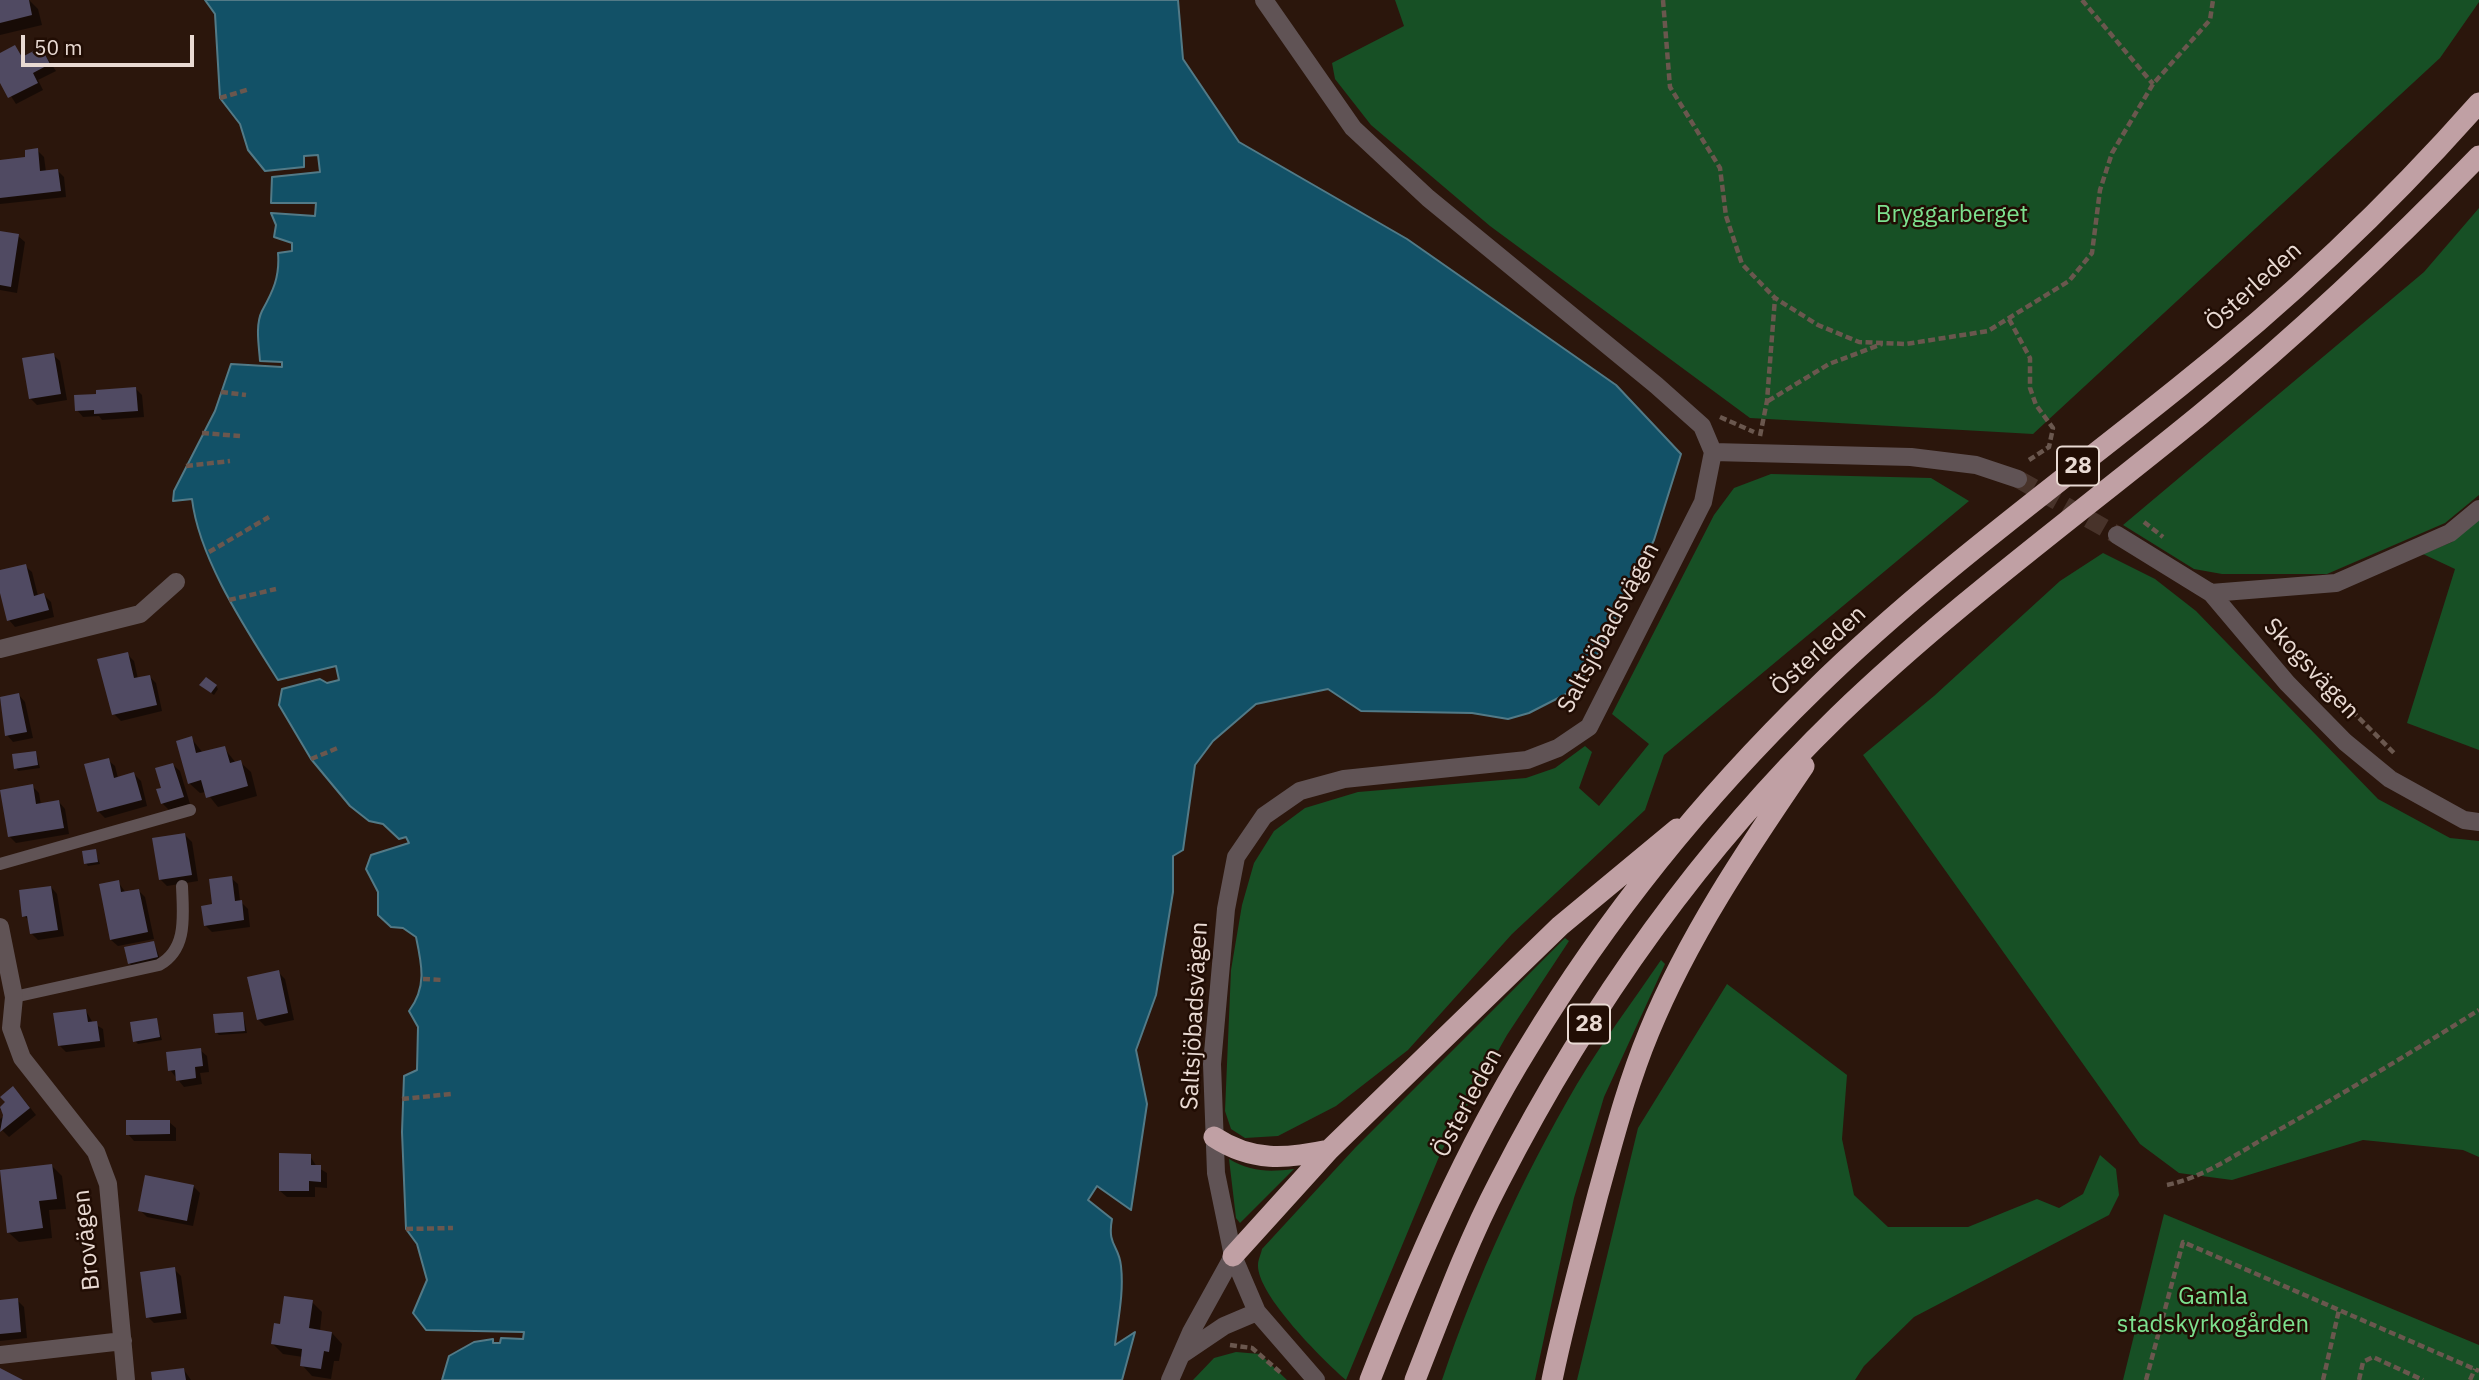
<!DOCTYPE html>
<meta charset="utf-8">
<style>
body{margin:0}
#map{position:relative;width:2479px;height:1380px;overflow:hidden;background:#2b160c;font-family:"IBM Plex Sans",sans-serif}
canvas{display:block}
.scale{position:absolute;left:21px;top:35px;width:173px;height:32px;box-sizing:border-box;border:4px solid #e9dad3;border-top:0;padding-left:9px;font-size:21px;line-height:24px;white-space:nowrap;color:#e9dad3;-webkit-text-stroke:5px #210d04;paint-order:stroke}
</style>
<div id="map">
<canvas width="2479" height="1380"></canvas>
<div class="scale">50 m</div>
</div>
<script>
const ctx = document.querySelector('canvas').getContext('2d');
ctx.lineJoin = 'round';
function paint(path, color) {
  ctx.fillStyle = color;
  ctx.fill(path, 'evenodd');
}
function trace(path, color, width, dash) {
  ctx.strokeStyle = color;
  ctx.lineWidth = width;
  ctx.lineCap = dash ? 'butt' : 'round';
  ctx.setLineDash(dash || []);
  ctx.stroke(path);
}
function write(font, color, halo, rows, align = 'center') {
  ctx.font = font + ' "IBM Plex Sans",sans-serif';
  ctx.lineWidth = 5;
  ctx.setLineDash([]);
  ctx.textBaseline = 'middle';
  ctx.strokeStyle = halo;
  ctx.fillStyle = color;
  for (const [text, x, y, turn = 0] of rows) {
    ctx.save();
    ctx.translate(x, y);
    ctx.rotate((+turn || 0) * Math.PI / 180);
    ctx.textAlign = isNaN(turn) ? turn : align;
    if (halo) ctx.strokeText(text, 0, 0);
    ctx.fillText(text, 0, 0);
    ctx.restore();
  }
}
paint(new Path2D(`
 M1395 0H2479V2L2440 58 2033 434 1750 418 1490 226 1371 125 1335 79 1332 63 1404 26Z
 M2479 208V495L2445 523 2327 574H2222L2194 569 2123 525 2424 272Z
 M1771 474 1931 478 1969 501 1664 755 1645 810 1512 934 1408 1050 1336 1106 1278 1136 1245 1138 1231 1129 1225 1111 1231 970 1242 905 1254 863 1274 831 1305 808 1358 792 1526 778 1555 768 1585 746 1592 752 1579 788 1599 806 1649 744 1612 714 1714 515 1734 488Z
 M2479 520V750L2407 723 2455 569 2423 554 2452 542Z
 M2103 553 2155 579 2196 611 2378 799 2450 838 2479 841V1157L2463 1150 2363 1140 2232 1180 2179 1173 2140 1144 1863 755 1934 696 2060 581Z
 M1565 938 1569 941 1507 1035 1441 1152 1346 1380C1324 1361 1257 1295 1258 1265 1258 1260 1261 1254 1262 1249L1355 1148Z
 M1661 960 1665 964 1604 1097 1574 1198 1535 1380H1442C1477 1277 1522 1178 1577 1084 1603 1041 1633 1001 1661 960Z
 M1727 984 1847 1075 1842 1139 1854 1195 1888 1227H1968L2037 1199 2059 1208 2083 1194 2100 1155 2116 1169 2119 1195 2109 1215 1914 1317 1864 1366 1855 1380H1577L1638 1128Z
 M1229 1159C1251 1172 1269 1172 1294 1169L1240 1223 1236 1218Z
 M2164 1214 2479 1345V1380H2123Z
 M1236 1352 1260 1354 1287 1380H1193L1214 1358Z`), '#175025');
const water = new Path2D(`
 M205 0H1178L1183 59 1239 142 1407 239 1616 385 1681 454 1654 540 1592 665 1570 692 1529 713 1508 719 1472 713 1361 711 1328 689 1256 704 1213 741 1195 765 1183 850 1173 856V892L1156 995 1136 1050 1147 1104 1131 1210 1097 1186 1088 1200 1112 1219C1107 1246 1119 1245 1121 1266 1124 1293 1118 1319 1115 1345L1135 1332 1122 1380H442L449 1356 474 1342 493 1339V1343H500L501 1338 523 1339 524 1332 426 1330 413 1313 427 1280 417 1244 406 1229 402 1132 404 1076 417 1070 418 1027 409 1011C427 987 422 965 416 937L403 928 391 927 378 915V892L366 869 371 855 409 843 406 837 399 839 383 824 369 821 350 806 311 759 279 705 282 689 320 679 327 683 339 680 336 666 278 680C246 629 199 559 192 499L173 501 174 491 215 411 231 364 282 367V362L260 361C259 346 255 325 262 311 273 291 280 277 278 253L292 251V243L274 237 276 225 271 213 315 216 316 203H271L272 177 320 172 318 155 304 156V167L265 171 248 150 240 124 220 98 215 14Z`);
paint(water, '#125167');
trace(water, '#527a87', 2);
paint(new Path2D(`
 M0 0H29L38 9 42 25 0 35Z
 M15 47 24 58 41 49 56 71 38 80 43 90 16 104 0 79V55Z
 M37 150 44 157 46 172 58 171 64 177 66 197 0 204V162L27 158Z
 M0 233 18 236 25 242 17 293 0 290Z
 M53 355 60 361 67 400 37 405 30 398Z
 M136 389 142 395 144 417 102 420 99 416 83 417 77 410Z
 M25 566 32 572 38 596 44 595 51 602 54 617 15 627 9 620 0 572Z
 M127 654 134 661 138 679 149 676 156 683 162 711 121 721 114 714Z
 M216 686 218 689 214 695 205 688Z
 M19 695 25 702 33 738 13 742 7 735 0 699Z
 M191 738 203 753 224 748 236 763 240 762 251 772 257 796 218 807 206 792 200 793 189 783Z
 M36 752 40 768 18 771 16 768Z
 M108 760 115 766 118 778 134 774 141 781 147 806 105 818 98 811Z
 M173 765 180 771 190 804 169 810 162 803 163 789Z
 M32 786 39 793 41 805 59 802 65 809 69 834 16 843 9 836Z
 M185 835 192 842 198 881 167 886 160 879Z
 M95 851 100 864 88 866 86 863Z
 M231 878 238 884 240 901 248 909 250 927 212 932 205 925Z
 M118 882 126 893 138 890 145 897 154 939 118 946 111 940Z
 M51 887 57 894 64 936 38 940 31 933 30 921 24 916Z
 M154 942 160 959 132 966 129 963Z
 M278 972 285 979 294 1020 265 1026 258 1019Z
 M86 1011 93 1023 103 1029 105 1047 66 1052 60 1046Z
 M243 1014 247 1033 219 1035 216 1032Z
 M156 1020 162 1040 138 1044 135 1041Z
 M200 1050 207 1056 209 1072 200 1073 202 1084 184 1087 170 1070Z
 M20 1095 36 1115 9 1137 0 1128V1119L5 1115 0 1109Z
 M169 1122 176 1128V1141H134L128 1134Z
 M310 1156 317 1167 327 1173V1188L315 1187V1197H287L280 1191Z
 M52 1166 62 1176 66 1209 49 1210 52 1238 19 1242 8 1232Z
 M193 1186 200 1193 193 1226 147 1217 140 1210Z
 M174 1269 181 1276 187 1319 154 1323 148 1317Z
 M17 1300 24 1307 27 1338 0 1341V1302Z
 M312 1302 322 1312 320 1331 332 1333 342 1344 339 1361H334L331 1379 312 1376 302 1365 303 1357 283 1354 272 1343 281 1326Z
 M184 1370 191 1380H154Z`), '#0007');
paint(new Path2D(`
 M0 0H29L32 15 0 23Z
 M15 45 22 57 41 47 50 64 33 73 38 83 8 98 0 83V53Z
 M38 148 40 171 58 169 61 191 0 198V160L25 157V150Z
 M0 231 19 234 11 287 0 285Z
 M54 353 61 394 29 399 22 358Z
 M136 387 138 411 94 414V410L75 411 74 395 96 394V390Z
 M26 564 34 596 44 593 49 610 7 621 0 593V570Z
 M128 652 134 678 150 675 157 705 112 715 97 659Z
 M206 677 217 685 211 693 199 685Z
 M19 693 27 732 5 736 0 697Z
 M192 736 196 753 225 746 230 763 241 760 248 786 206 798 201 780 188 784 176 741Z
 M36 751 38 765 14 769 12 754Z
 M109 758 114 778 134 772 142 800 97 812 84 764Z
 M173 763 184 797 161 804 156 789 161 788 155 768Z
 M33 784 36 804 59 800 64 828 8 837 0 790Z
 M185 833 192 875 159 880 152 838Z
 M96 849 98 862 84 864 82 851Z
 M232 876 235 901 242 900 244 920 204 926 201 906 212 904 209 879Z
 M119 880 121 892 139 889 148 932 110 940 99 884Z
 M51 886 58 930 30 934 27 916 22 917 19 890Z
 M154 941 158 957 128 964 124 947Z
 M279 970 288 1013 257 1020 247 977Z
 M86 1009 88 1022 97 1021 100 1041 58 1046 53 1013Z
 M243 1012 245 1031 215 1033 213 1014Z
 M157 1018 160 1037 133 1042 130 1022Z
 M201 1048 203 1066 195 1067 196 1078 176 1081 175 1070 168 1071 166 1052Z
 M13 1086 30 1108 0 1132 3 1115 0 1107 5 1102 0 1097Z
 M126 1120H170V1134L126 1135Z
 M279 1153 311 1154V1165H321V1182L309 1181V1191H279Z
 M52 1164 57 1199 39 1201 43 1228 7 1233 0 1170Z
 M145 1175 194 1185 187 1221 138 1211Z
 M175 1267 181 1313 146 1318 140 1272Z
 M284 1296 313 1300 309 1328 332 1332 329 1352 324 1351 321 1369 300 1366 302 1349 271 1344 274 1323 280 1324Z
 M18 1298 21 1332 0 1334V1300Z
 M0 1368 23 1380H0Z
 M184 1368 186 1380H152L151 1372Z`), '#504a62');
trace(new Path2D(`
 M2018 479 2117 535`), '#48332a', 18, [18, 9]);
trace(new Path2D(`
 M1663 0 1670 87 1720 168 1726 216 1742 264 1775 298 1818 325 1859 342 1906 344 1988 331 2069 281 2092 253 2100 190 2112 153 2153 84 2210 20 2213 0
 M2082 0 2153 84
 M220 98 250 89
 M2009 319 2030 358V388L2036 405 2053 428 2049 447 2029 460
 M221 392 246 395
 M1768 401 1829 364 1882 344
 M1720 417 1754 432
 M202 433 240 436
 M1760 436 1767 401 1775 298
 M186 466 230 461
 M2144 522 2163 537
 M209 552 269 517
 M229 600 276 589
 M2270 629 2395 754
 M311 759 340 747
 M423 979 443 980
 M402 1099 451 1094
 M2167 1185C2202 1178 2237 1154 2268 1136 2339 1096 2409 1054 2479 1010
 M406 1229 453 1228
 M1230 1345 1252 1348 1281 1373
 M2146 1380 2183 1242 2479 1371
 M2323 1380 2339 1310
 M2359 1380 2363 1362 2373 1357 2423 1380
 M2470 1380 2475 1369`), '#6a574e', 4.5, [7, 3.5]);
trace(new Path2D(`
 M0 864 190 810
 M14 997 159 965C188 949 183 915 182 886`), '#605355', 12);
trace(new Path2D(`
 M1713 452 1911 457 1976 465 2018 479
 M2117 535 2211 593 2287 683 2345 742 2390 779 2464 820 2479 822
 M2211 593 2336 583 2450 533 2479 509
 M0 649 140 614 176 582
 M0 927 14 997 11 1028 22 1058 96 1152 108 1184 126 1380
 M1233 1256 1216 1173 1212 1064 1226 909 1236 857 1264 816 1300 791 1344 779 1527 760 1558 748 1589 727 1703 502 1713 452 1702 426 1656 385 1428 198 1353 128 1264 0
 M0 1355 123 1341`), '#605355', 18);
trace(new Path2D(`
 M1233 1256 1257 1312 1316 1380
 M1184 1353 1224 1326 1257 1312
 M1170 1380 1191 1332 1233 1256`), '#605355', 18);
trace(new Path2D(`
 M1214 1137C1252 1162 1286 1159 1329 1150
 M1233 1256 1329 1150 1560 926 1677 829
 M1370 1380C1415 1265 1464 1151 1529 1046 1607 917 1706 795 1814 690 1927 579 2056 486 2179 387 2286 302 2388 206 2479 103
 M1415 1380C1441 1314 1466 1245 1499 1182 1587 1010 1699 851 1838 716 1951 607 2079 514 2200 415 2298 334 2391 247 2479 156
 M1552 1380C1565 1317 1582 1256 1598 1194 1613 1140 1627 1085 1649 1032 1688 937 1746 851 1804 766`), '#c0a0a4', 21);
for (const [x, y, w] of [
 [2078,466,42],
 [1589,1024,42]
]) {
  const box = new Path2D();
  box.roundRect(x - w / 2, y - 19.5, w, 39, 5);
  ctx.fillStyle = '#210d04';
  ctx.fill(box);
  trace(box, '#e9dad3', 2);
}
write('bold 23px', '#e9dad3', null, [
 ["28",2078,466],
 ["28",1589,1024]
]);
write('24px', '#7de18f', '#210d04', [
 ["Bryggarberget",1952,215],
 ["Gamla",2213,1297],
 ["stadskyrkogården",2213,1325]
]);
write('24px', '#e9dad3', '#210d04', [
 ["Österleden",2254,287,-42],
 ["Saltsjöbadsvägen",1609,628,-62],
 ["Österleden",1819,651,-43],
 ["Skogsvägen",2311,669,47],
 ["Saltsjöbadsvägen",1195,1016,-87],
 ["Österleden",1468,1103,-62],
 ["Brovägen",87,1240,-96]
]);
</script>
